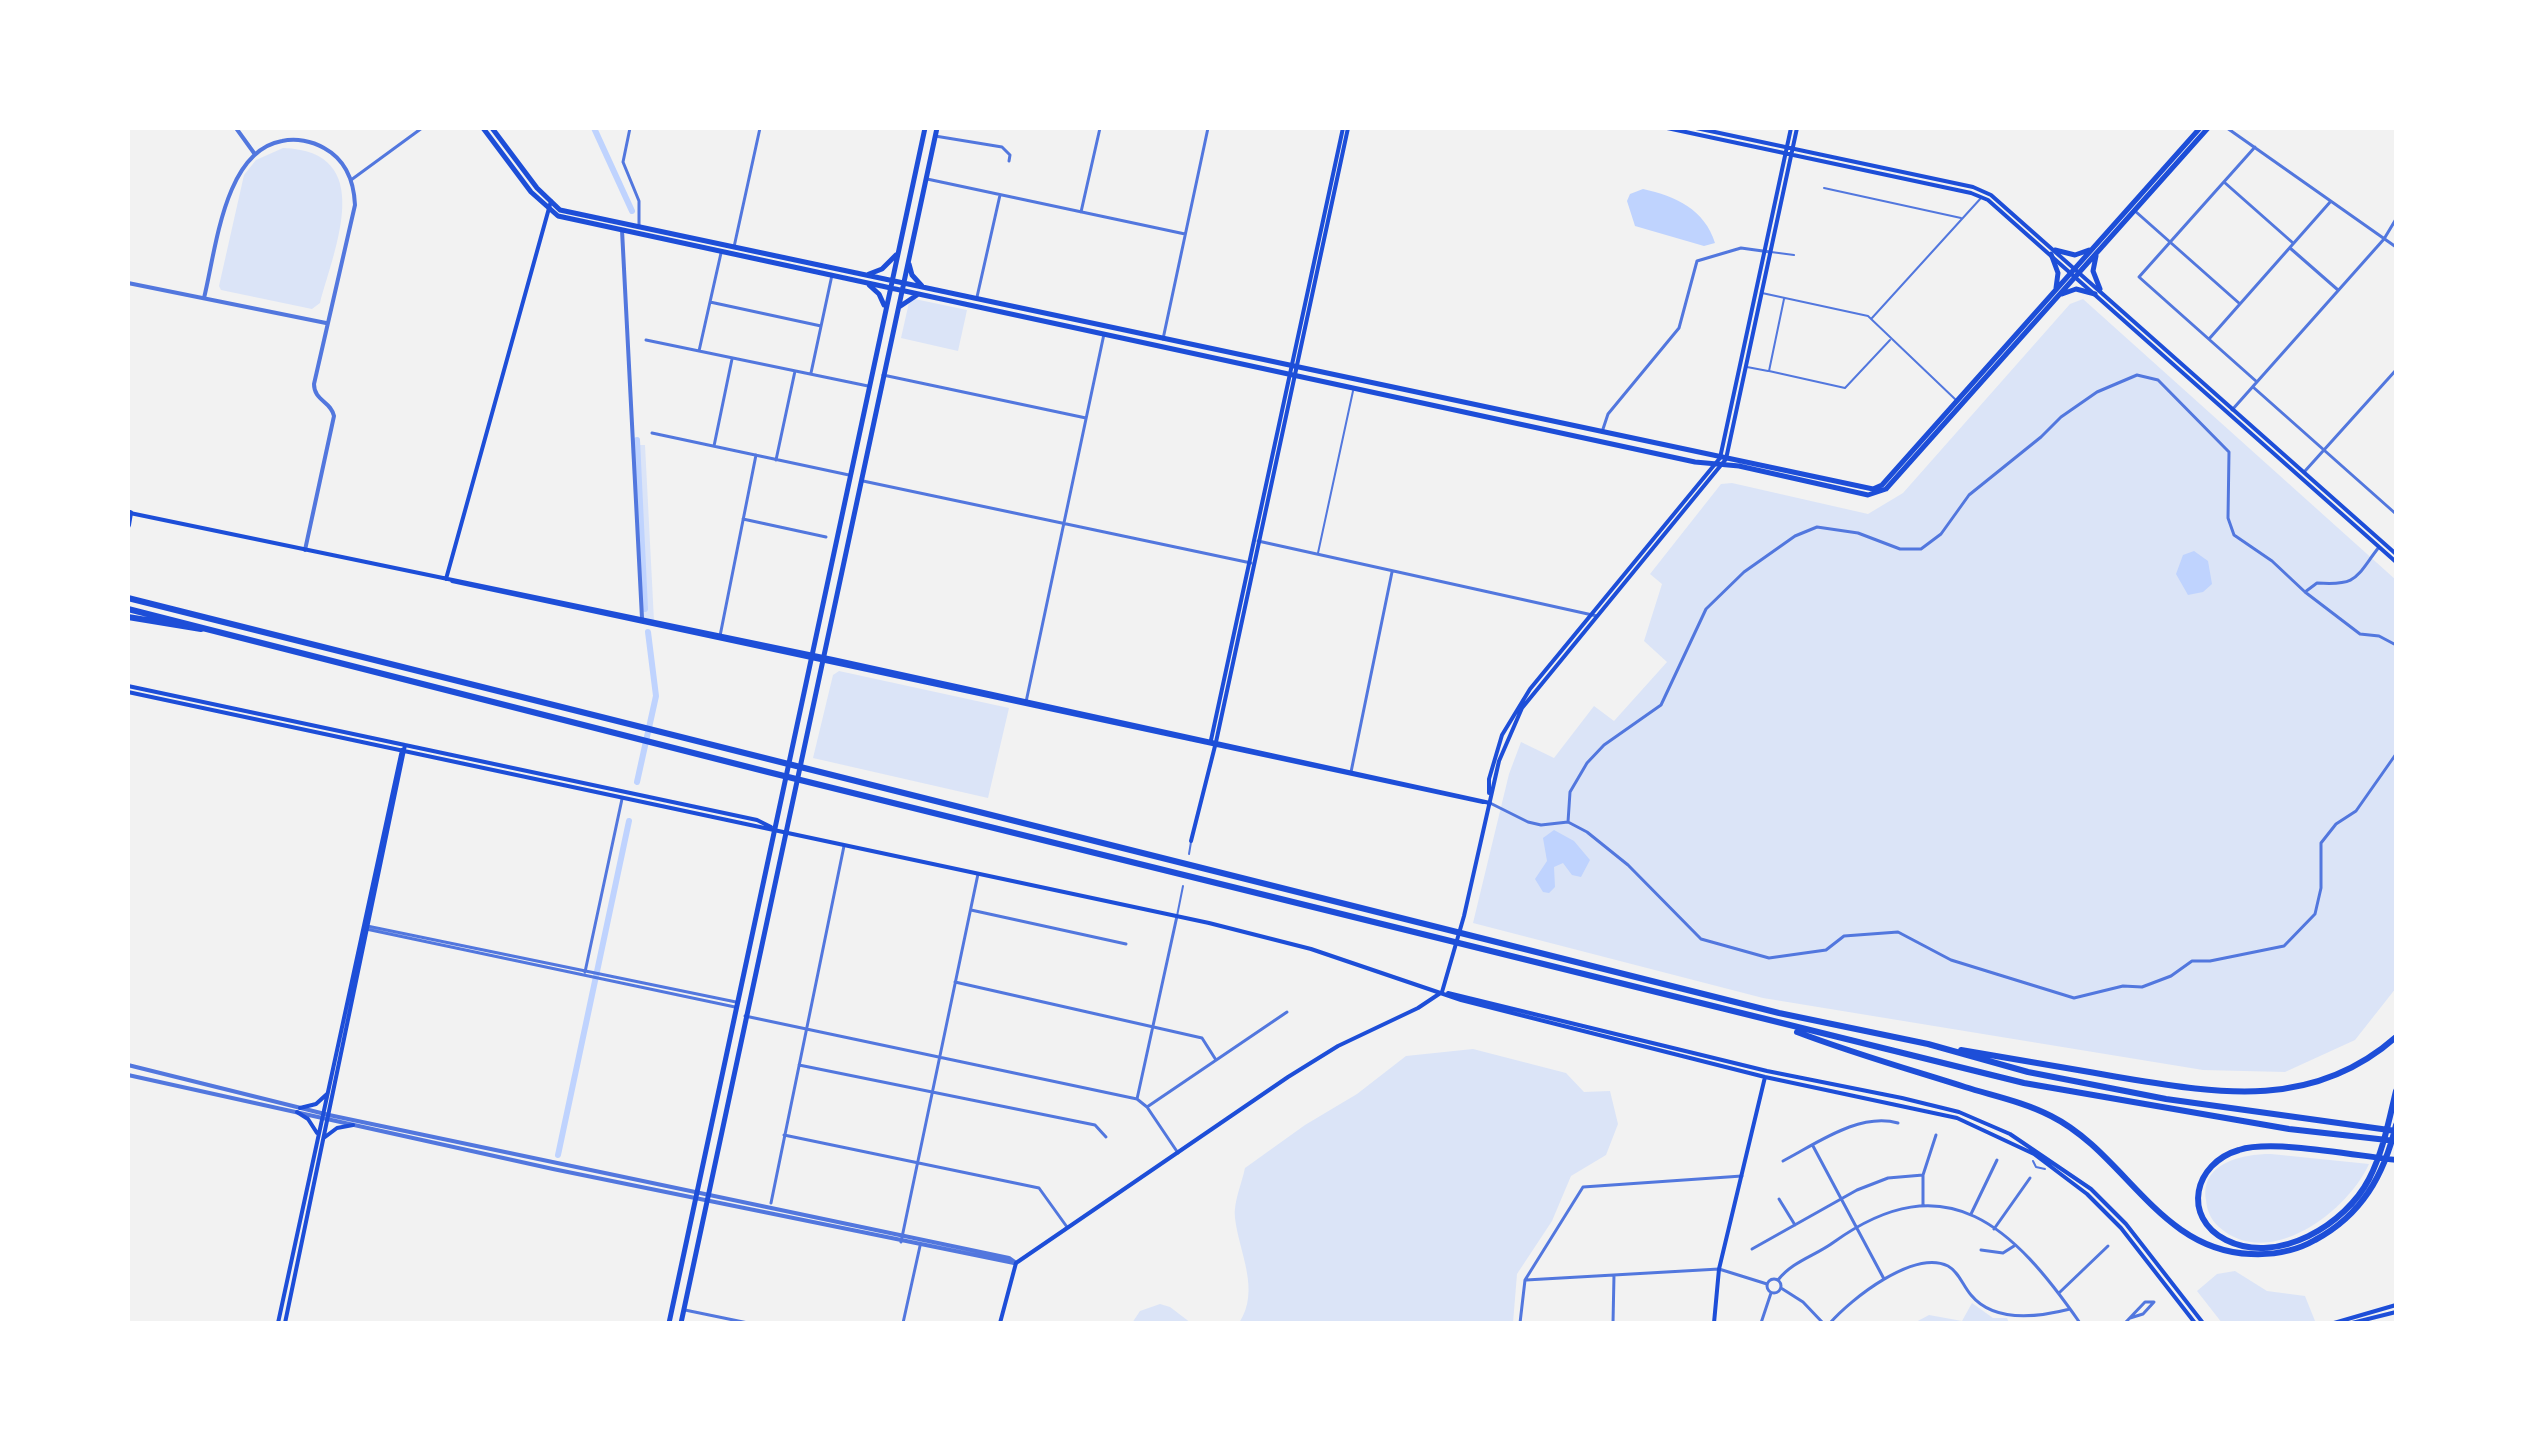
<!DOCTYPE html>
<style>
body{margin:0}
#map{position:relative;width:2524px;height:1451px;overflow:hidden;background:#f2f2f2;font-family:"Exo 2",sans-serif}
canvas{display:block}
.frame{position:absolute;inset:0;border:130px solid #fff;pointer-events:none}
</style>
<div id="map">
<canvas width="2524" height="1451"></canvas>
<div class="frame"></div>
</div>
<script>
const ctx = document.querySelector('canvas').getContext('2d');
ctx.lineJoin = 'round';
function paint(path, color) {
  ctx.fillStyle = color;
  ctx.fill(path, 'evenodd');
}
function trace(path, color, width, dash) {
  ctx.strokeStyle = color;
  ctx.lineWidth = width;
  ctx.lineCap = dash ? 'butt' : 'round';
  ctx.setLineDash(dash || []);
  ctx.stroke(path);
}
paint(new Path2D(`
 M283 148C378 151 334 249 320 303L312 309 221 290 219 286 244 175 256 160Z
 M910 298 967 310 958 351 901 338Z
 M2083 299 2396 580V988L2355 1040 2285 1072 2203 1070 1763 998 1473 923 1509 774 1521 742 1554 758 1594 706 1614 721 1667 662 1644 641 1662 584 1650 574 1721 484 1732 483 1868 514 1903 493 2070 304Z
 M631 445H645L654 621 642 618Z
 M839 671 1009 708 988 798 813 758 833 675Z
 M1473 1049 1566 1073 1584 1092 1610 1091 1618 1124 1606 1155 1571 1176 1552 1221 1517 1274 1513 1323H1239C1261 1290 1239 1253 1235 1218 1233 1203 1242 1183 1245 1168L1305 1125 1357 1094 1406 1056Z
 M2271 1154 2369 1164C2348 1211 2269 1272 2219 1227 2211 1220 2207 1211 2206 1200 2200 1163 2242 1154 2271 1154Z
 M2235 1271 2267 1291 2305 1296 2315 1321 2222 1323 2197 1291 2217 1274Z
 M1972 1303 1993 1318H2007L2009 1323H1914L1929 1315 1962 1321Z
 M1160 1304 1170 1307 1191 1323H1132L1140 1311Z`), '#dbe4f7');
paint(new Path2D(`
 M1643 189C1676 196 1705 210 1715 243L1704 246 1635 226 1627 201 1630 194Z
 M2194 551 2208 561 2212 584 2203 592 2188 595 2176 574 2183 555Z
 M1554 830 1574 841 1590 860 1581 877 1572 875 1563 863 1554 867 1555 887 1549 893 1543 892 1535 879 1547 861 1543 838Z`), '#bfd3fe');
trace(new Path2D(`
 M594 128 632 211
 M637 440 645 609
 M637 782 656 696 648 632
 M558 1155 629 821`), '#bfd3fe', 6);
trace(new Path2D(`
 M1824 188 1961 218
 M1771 252 1794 255
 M1762 293 1868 316 1956 400
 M1784 299 1769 371 1845 388 1890 340
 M1872 318 1981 198
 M1747 367 1768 371
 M1318 553 1353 391
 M1189 854 1191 842
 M1177 916 1183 886
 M2033 1161 2036 1167 2045 1169`), '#5277de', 2);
trace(new Path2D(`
 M630 128 623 162 639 201V225
 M2227 128 2396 247
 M935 136 1002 147 1010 155 1009 161
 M2255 147 2139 277 2257 382
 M927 179 1185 234
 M351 180 422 128
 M2224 182 2293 243
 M2135 211 2240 304
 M1081 212 1100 128
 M734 247 760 128
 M2290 248 2338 290
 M977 297 1000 195
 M710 302 821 326
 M1163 339 1208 128
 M2209 339 2331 201
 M646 340 868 386
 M699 351 721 253
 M811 373 832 275
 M883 375 1086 418
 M2253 387 2396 514
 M2232 410 2384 239 2396 219
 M1602 432 1608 414 1679 328 1697 261 1741 248 1770 252
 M652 433 849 475
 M714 446 732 359
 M776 460 795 371
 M2305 471 2396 370
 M863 481 1251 563
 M743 519 826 537
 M1258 541 1597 616
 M2305 592 2317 583C2358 586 2355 578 2379 547
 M720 636 756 455
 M1026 702 1104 334
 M1351 772 1392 572
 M1490 803 1528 822 1541 825 1568 822 1587 832 1628 865 1701 939 1769 958 1826 950 1844 936 1898 932 1951 960 2074 998 2123 986 2142 987 2171 976 2192 961H2210L2284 946 2315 914 2321 888V843L2336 824 2356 811 2396 754
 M1568 822 1570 792 1587 763 1604 745 1661 705 1706 609 1744 572 1795 536 1817 527 1858 533 1900 549H1921L1941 534 1969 495 2041 437 2061 417 2097 392 2137 375 2158 380 2229 452 2228 518 2234 535 2272 561 2305 592 2360 634 2379 636 2396 645
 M971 910 1126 944
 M367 926 736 1002
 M366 929 735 1007
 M585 972 622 799
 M955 982 1202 1038 1216 1060
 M745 1016 1137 1099 1147 1107 1178 1153
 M799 1065 1095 1125 1106 1137
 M1137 1099 1177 916
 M1147 1107 1287 1012
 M784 1135 1039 1188 1067 1227
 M1813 1146 1884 1279
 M1783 1161C1816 1144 1859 1112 1898 1123
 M1779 1199 1795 1225
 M771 1203 844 846
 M1923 1205V1175L1936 1135
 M1971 1214 1997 1160
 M1994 1229 2030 1178
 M901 1242 978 874
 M1752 1249 1857 1190 1888 1178 1923 1175
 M1981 1250 2003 1253 2014 1246
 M1767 1286a7 7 0 1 1 14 0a7 7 0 1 1-14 0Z
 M1526 1280 1719 1269 1767 1284
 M1778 1280C1793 1261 1815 1256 1834 1242 1947 1161 2014 1228 2080 1323
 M1781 1288 1803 1302 1823 1323
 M2060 1292 2108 1246
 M685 1310 748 1323
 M903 1323 920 1246
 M1520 1323 1525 1280 1583 1187 1742 1176
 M1613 1323 1614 1275
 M1761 1323 1771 1293
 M1830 1323C1851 1299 1914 1249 1948 1266 1959 1272 1963 1286 1971 1295 1994 1323 2039 1317 2070 1309
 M2125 1323 2145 1302H2154L2143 1314 2130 1318`), '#5277de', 3);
trace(new Path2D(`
 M236 128 254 153
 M622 230 642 618
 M128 283 326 323
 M204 298C216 250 224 151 282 141 296 138 312 141 324 148 346 160 354 182 355 205L314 384C314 401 331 401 334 416L305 550
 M128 1065 329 1115 1009 1258 1016 1263
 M128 1075 553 1169 1014 1263`), '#5277de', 4);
trace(new Path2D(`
 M1667 128 1971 193 1988 200 2396 562
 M1696 128 1973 187 1991 195 2396 554
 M130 513 833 659 1490 803
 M446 579 551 201
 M452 581 1483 802
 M128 686 757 820 771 827
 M128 692 1209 923 1311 949 1461 1000 1765 1077 1957 1118 2034 1154 2087 1194 2121 1228 2195 1323
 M1211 740 1343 128
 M1489 793V779L1502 735 1530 689 1720 458 1791 128
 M1191 841 1216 742 1348 128
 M1448 993 1767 1071 1902 1098 1959 1112 2010 1134 2091 1189 2126 1224 2203 1323
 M300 1108 316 1104 327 1094
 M297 1112 308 1119 317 1133
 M325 1137 337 1128 353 1125
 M278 1323 402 750
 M285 1323 405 745
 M1000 1323 1016 1263 1288 1077 1338 1046 1418 1008 1442 992 1464 916 1499 761 1522 708 1726 459 1797 128
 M1714 1323 1719 1269 1765 1077
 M2334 1323 2396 1305
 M2352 1323 2396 1312`), '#1d4ed8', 4);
trace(new Path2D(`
 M483 128 531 192 558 216 1695 462 1739 466 1868 495 1886 489 2208 128
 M492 128 537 188 560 210 1873 489 1882 485 2200 128
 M2055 250 2075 255 2089 250
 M2051 254 2058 273 2056 288
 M2096 256 2093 271 2100 289
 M909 264 912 275 922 286
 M869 274 882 269 896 255
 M869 285 879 294 884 305
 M2062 294 2076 289 2095 294
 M899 307 917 295
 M669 1323 925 128
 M681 1323 937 128`), '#1d4ed8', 5);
trace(new Path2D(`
 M128 525 130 513
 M128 598 1779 1013 1928 1044 2028 1072 2166 1099 2396 1131
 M128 609 768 772 2024 1083 2289 1129 2396 1141
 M128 617 201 629
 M1797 1032C1852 1053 1908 1069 1965 1087 1994 1096 2024 1102 2051 1116 2125 1153 2159 1251 2251 1254 2273 1255 2296 1251 2315 1240 2362 1215 2384 1175 2396 1125
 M1961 1050C2012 1059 2062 1067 2112 1076 2215 1093 2311 1112 2396 1037
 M2396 1091C2389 1120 2383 1152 2369 1179 2346 1224 2278 1266 2226 1240 2181 1217 2194 1163 2239 1150 2273 1139 2358 1156 2396 1160`), '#1d4ed8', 6);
</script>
